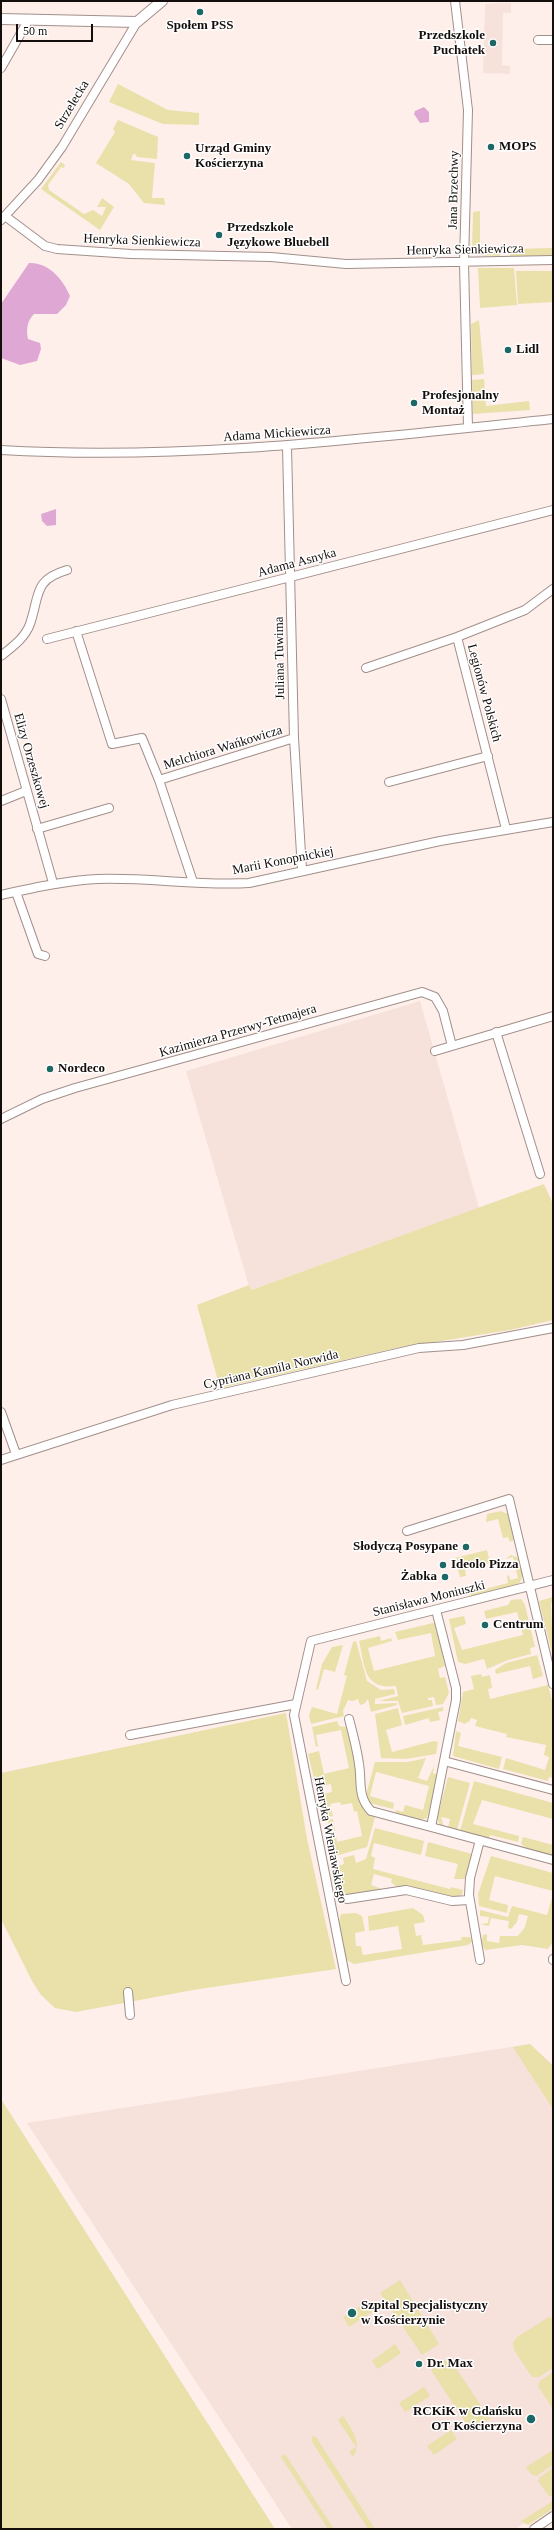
<!DOCTYPE html>
<meta charset="utf-8">
<style>
body{margin:0}
#map{position:relative;width:554px;height:2530px;overflow:hidden;background:#ffefeb;font-family:"Times New Roman",serif}
canvas{display:block}
.frame{position:absolute;inset:0;border:2px solid #130d0b;pointer-events:none}
.scale{position:absolute;left:16px;top:24px;width:77px;height:18px;box-sizing:border-box;border:2px solid #130d0b;border-top:0;padding-left:5px;font-size:12px;line-height:14px;white-space:nowrap;color:#130d0b;-webkit-text-stroke:3px #fff;paint-order:stroke}
</style>
<div id="map">
<canvas width="554" height="2530"></canvas>
<div class="frame"></div>
<div class="scale">50 m</div>
</div>
<script>
const ctx = document.querySelector('canvas').getContext('2d');
ctx.lineJoin = 'round';
function paint(path, color) {
  ctx.fillStyle = color;
  ctx.fill(path, 'evenodd');
}
function trace(path, color, width, dash) {
  ctx.strokeStyle = color;
  ctx.lineWidth = width;
  ctx.lineCap = dash ? 'butt' : 'round';
  ctx.setLineDash(dash || []);
  ctx.stroke(path);
}
function write(font, color, halo, rows, align = 'center') {
  ctx.font = font + ' "Times New Roman",serif';
  ctx.lineWidth = 3;
  ctx.setLineDash([]);
  ctx.textBaseline = 'middle';
  ctx.strokeStyle = halo;
  ctx.fillStyle = color;
  for (const [text, x, y, turn = 0] of rows) {
    ctx.save();
    ctx.translate(x, y);
    ctx.rotate((+turn || 0) * Math.PI / 180);
    ctx.textAlign = isNaN(turn) ? turn : align;
    if (halo) ctx.strokeText(text, 0, 0);
    ctx.fillText(text, 0, 0);
    ctx.restore();
  }
}
paint(new Path2D(`
 M498 3H511V13H503L502 65 510 66V74L483 73 485 4Z
 M420 1001 479 1208 250 1290 186 1071Z
 M530 2044 553 2065V2504L516 2529H292L27 2123Z`), '#f7e1db');
paint(new Path2D(`
 M118 84 168 110 199 113V125L163 124 109 102Z
 M118 120 158 137 157 159 137 157 135 154H133L131 160 155 163 152 198H164L165 205 144 203 129 184 96 163 115 132 113 129Z
 M61 162 65 165 64 168 61 167 48 185 49 190 84 214 93 210 102 216 106 207H97L102 198 114 207 100 230 41 189Z
 M480 211V250H500V256L477 255 472 251 473 212Z
 M553 248V257H510V249Z
 M478 268H514L517 305 480 308Z
 M516 271H553V302L518 304Z
 M479 320 484 374 472 375 471 324Z
 M484 379 486 406 529 401 530 410 473 414 472 380Z
 M544 1184 553 1204V1320L510 1330 397 1348 220 1388 197 1305 249 1285 251 1290Z
 M501 1511 508 1514 514 1540 510 1542 508 1537 503 1538 498 1519 486 1522 487 1514Z
 M487 1550 490 1563 465 1569 466 1576 460 1577 455 1558Z
 M511 1555 519 1558C521 1568 526 1578 517 1585L471 1596 470 1593 508 1583 507 1576 509 1575 510 1580 518 1578 513 1557 505 1559Z
 M553 1597 551 1605 553 1657 539 1601Z
 M521 1599 525 1605 535 1647 530 1648 531 1654 508 1660 487 1669 484 1659 465 1664 458 1662 449 1619 464 1616 466 1624 454 1628 462 1650 523 1635 517 1612 486 1619 484 1611 508 1605 511 1600Z
 M433 1623H437L445 1659H443L445 1666 438 1669 440 1678 445 1677 449 1693 443 1704 436 1705 434 1697 428 1698V1700H432L433 1706 402 1713 398 1701H378L398 1696 396 1686C363 1690 365 1666 359 1641L380 1636 381 1641 391 1638 392 1641 368 1648 374 1671 435 1656 431 1633 398 1640 395 1632Z
 M356 1641 367 1681 381 1690 394 1689 395 1694 375 1699V1704L397 1703V1705L371 1712 368 1699 364 1704 360 1705 358 1699 353 1701 348 1700 343 1711 344 1716 311 1724 309 1715 312 1707 337 1714 347 1676 344 1675 353 1642Z
 M343 1645 335 1672 324 1669 318 1690 316 1689 322 1664 332 1647Z
 M537 1655 543 1676 533 1679 530 1666 496 1674 495 1670 506 1663Z
 M481 1674 482 1677 490 1675 492 1688 488 1689 490 1699 548 1685 553 1704V1778L549 1777 548 1781 503 1769 506 1758 545 1770 549 1757 544 1755 546 1745 506 1737 507 1734 475 1726 477 1720 471 1718 469 1722H467L465 1724 458 1721 463 1692 474 1689 471 1676Z
 M443 1707V1711L438 1712 440 1720 430 1722 429 1718 405 1725 403 1716Z
 M398 1708 402 1725 386 1730 392 1752 434 1741 438 1742 436 1754 406 1759 381 1758 375 1714Z
 M286 1713 307 1839 336 1969 193 1990 76 2012 55 2008 41 1995 32 1981 1 1919V1773Z
 M337 1721 339 1726 347 1727C350 1740 354 1754 356 1767 358 1788 353 1805 375 1817L367 1847 335 1856 328 1820 333 1819 337 1842 362 1836 357 1811 354 1812 352 1803 341 1805 340 1802 330 1804 333 1816 321 1818 317 1795 332 1792 331 1784 316 1787 308 1754 319 1751 324 1774 349 1768 341 1730 316 1735 318 1746 316 1747 312 1727Z
 M456 1731 461 1733 458 1746 502 1757 499 1769 453 1756Z
 M426 1758 418 1778 427 1781 434 1766 433 1773 439 1775 427 1818 420 1820 395 1814 396 1810 403 1812 405 1805 423 1810 429 1786 376 1772 370 1796 394 1803 393 1809 370 1803 366 1795 375 1762H408Z
 M448 1777 470 1783 457 1830 448 1828 450 1819 441 1817 444 1827 440 1825 437 1818Z
 M474 1781 553 1803V1819L482 1800 473 1824 519 1836 518 1842 490 1835 489 1839 460 1831Z
 M375 1828 424 1841 421 1855 374 1843 371 1856 375 1858 373 1869 450 1889 451 1887 463 1890 462 1895 453 1897 406 1886 397 1887 391 1882 392 1879 374 1874 371 1885 382 1889 344 1895 338 1866 344 1864 343 1858 354 1855 356 1863 366 1859Z
 M523 1837 553 1845V1856L528 1849 521 1844Z
 M428 1842 472 1854 465 1879H454L458 1864 425 1856Z
 M491 1856 553 1873V1891L495 1876 489 1900 508 1905 507 1913 479 1906 478 1894Z
 M553 1894V1942L548 1949 522 1945 485 1950 481 1943 483 1935 487 1934V1941L499 1943 500 1936H518L525 1927 528 1916 519 1914 517 1922 511 1929 508 1928 509 1921 491 1918 489 1926 480 1924 488 1923 489 1917 480 1916V1910L508 1917 512 1906 547 1915Z
 M413 1908 423 1915 425 1922 414 1924 416 1936 421 1935 423 1945 462 1940 461 1937H470L473 1941 468 1945 354 1964 345 1959 338 1926 341 1914 356 1913 362 1916 365 1931 355 1933 356 1946H361L363 1955 402 1949 398 1926 369 1931 368 1916Z
 M530 2044 553 2066V2109L513 2047Z
 M1 2099 275 2529H1Z
 M400 2280 439 2344 422 2355 380 2293Z
 M367 2302 374 2311 349 2327 343 2317Z
 M549 2317 553 2319V2368L539 2377H532L514 2350 513 2343 517 2337Z
 M395 2344 401 2353 378 2369 372 2361Z
 M449 2358 490 2419 471 2431 431 2370Z
 M553 2372V2409L538 2386 540 2381Z
 M424 2387 430 2396 405 2412 399 2403Z
 M343 2416C351 2428 363 2443 353 2457L349 2452 356 2447 338 2420Z
 M451 2430 457 2439 434 2455 427 2446Z
 M313 2436 316 2437 375 2529H368L311 2440Z
 M553 2450V2465L536 2476 531 2474 526 2467Z
 M285 2454 334 2529H328L281 2457Z
 M553 2468V2496H549L538 2481 540 2477Z
 M553 2501V2509L528 2525 521 2521Z`), '#e9e0aa');
paint(new Path2D(`
 M424 107 429 112V122L420 123 414 114 415 111Z
 M29 263C48 262 63 279 70 296L66 305 57 314H34C27 321 26 330 28 339L40 343 41 349 37 361 20 365 1 358V304Z
 M56 509V525L47 526 42 521 41 514Z`), '#dfa7d3');
const minor = new Path2D(`
 M455 1 468 110 464 263 468 428
 M538 40H553
 M1 68 29 19
 M5 216 45 246 57 249 131 254 271 257 346 264 553 260
 M1 220 38 180 62 147 137 22
 M287 447 294 738 302 870
 M1 450C186 461 369 438 553 419
 M76 631 112 744 142 738 159 780 193 882
 M457 637 525 610 553 589
 M47 639 553 510
 M1 656C12 647 25 638 30 624 40 595 33 580 67 570
 M366 668 457 637 506 829
 M1 699 53 883
 M159 780 294 738
 M389 782 488 756
 M1 801 26 791
 M37 829 109 808
 M16 892 38 954 45 956
 M1 895C33 888 64 881 97 879 147 877 198 886 249 883L440 841 553 822
 M496 1032 540 1174
 M435 1051 553 1016
 M1 1119 42 1099 75 1088 422 992 435 997 443 1011 452 1046
 M1 1412 16 1454
 M1 1460 172 1405 419 1348 463 1345 553 1328
 M407 1531 509 1499 553 1684
 M349 1719C353 1734 357 1749 359 1764 362 1782 357 1796 371 1811L431 1827 456 1700V1688L436 1610
 M130 1735 296 1704
 M444 1761 553 1790
 M431 1827 553 1860
 M480 1840 470 1878 469 1895 480 1960
 M347 1899 406 1890 452 1901 469 1900
 M553 1960V1959
 M346 1981 294 1715 311 1641 553 1580
 M128 1992 130 2015
 M534 2529 553 2516`);
const tertiary = new Path2D(`
 M1 19 137 22 162 1`);
trace(minor, '#a18f8a', 10);
trace(tertiary, '#a18f8a', 12);
trace(minor, '#fff', 8);
trace(tertiary, '#fff', 10);
for (const [x, y, r, color] of [
 [200,12,4,"#1b6867"],
 [493,43,4,"#1b6867"],
 [491,147,4,"#1b6867"],
 [187,156,4,"#1b6867"],
 [219,235,4,"#1b6867"],
 [508,350,4,"#1b6867"],
 [414,403,4,"#1b6867"],
 [50,1069,4,"#1b6867"],
 [466,1547,4,"#1b6867"],
 [443,1565,4,"#1b6867"],
 [445,1577,4,"#1b6867"],
 [485,1625,4,"#1b6867"],
 [352,2313,5,"#1b6867"],
 [419,2364,4,"#1b6867"],
 [531,2419,5,"#1b6867"]
]) {
  const dot = new Path2D();
  dot.arc(x, y, r, 0, 2 * Math.PI);
  ctx.fillStyle = color;
  ctx.fill(dot);
  trace(dot, '#fff', 1.5);
}
write('bold 13px', '#130d0b', '#fff', [
 ["Społem PSS",200,26,"center"],
 ["Przedszkole",485,36,"right"],
 ["Puchatek",485,51,"right"],
 ["MOPS",499,147],
 ["Urząd Gminy",195,149],
 ["Kościerzyna",195,164],
 ["Przedszkole",227,228],
 ["Językowe Bluebell",227,243],
 ["Lidl",516,350],
 ["Profesjonalny",422,396],
 ["Montaż",422,411],
 ["Nordeco",58,1069],
 ["Słodyczą Posypane",458,1547,"right"],
 ["Ideolo Pizza",451,1565],
 ["Żabka",437,1577,"right"],
 ["Centrum",493,1625],
 ["Szpital Specjalistyczny",361,2306],
 ["w Kościerzynie",361,2321],
 ["Dr. Max",427,2364],
 ["RCKiK w Gdańsku",522,2412,"right"],
 ["OT Kościerzyna",522,2427,"right"]
], 'left');
write('13px', '#130d0b', '#fff', [
 ["Strzelecka",72,105,-59],
 ["Jana Brzechwy",454,190,-89],
 ["Henryka Sienkiewicza",142,241,2],
 ["Henryka Sienkiewicza",465,250,-1],
 ["Adama Mickiewicza",277,434,-4],
 ["Adama Asnyka",297,563,-15],
 ["Juliana Tuwima",280,658,-91],
 ["Legionów Polskich",484,693,75],
 ["Melchiora Wańkowicza",223,748,-17],
 ["Elizy Orzeszkowej",31,761,74],
 ["Marii Konopnickiej",283,861,-11],
 ["Kazimierza Przerwy-Tetmajera",238,1031,-16],
 ["Cypriana Kamila Norwida",271,1370,-13],
 ["Stanisława Moniuszki",429,1599,-14],
 ["Henryka Wieniawskiego",330,1840,79]
]);
</script>
